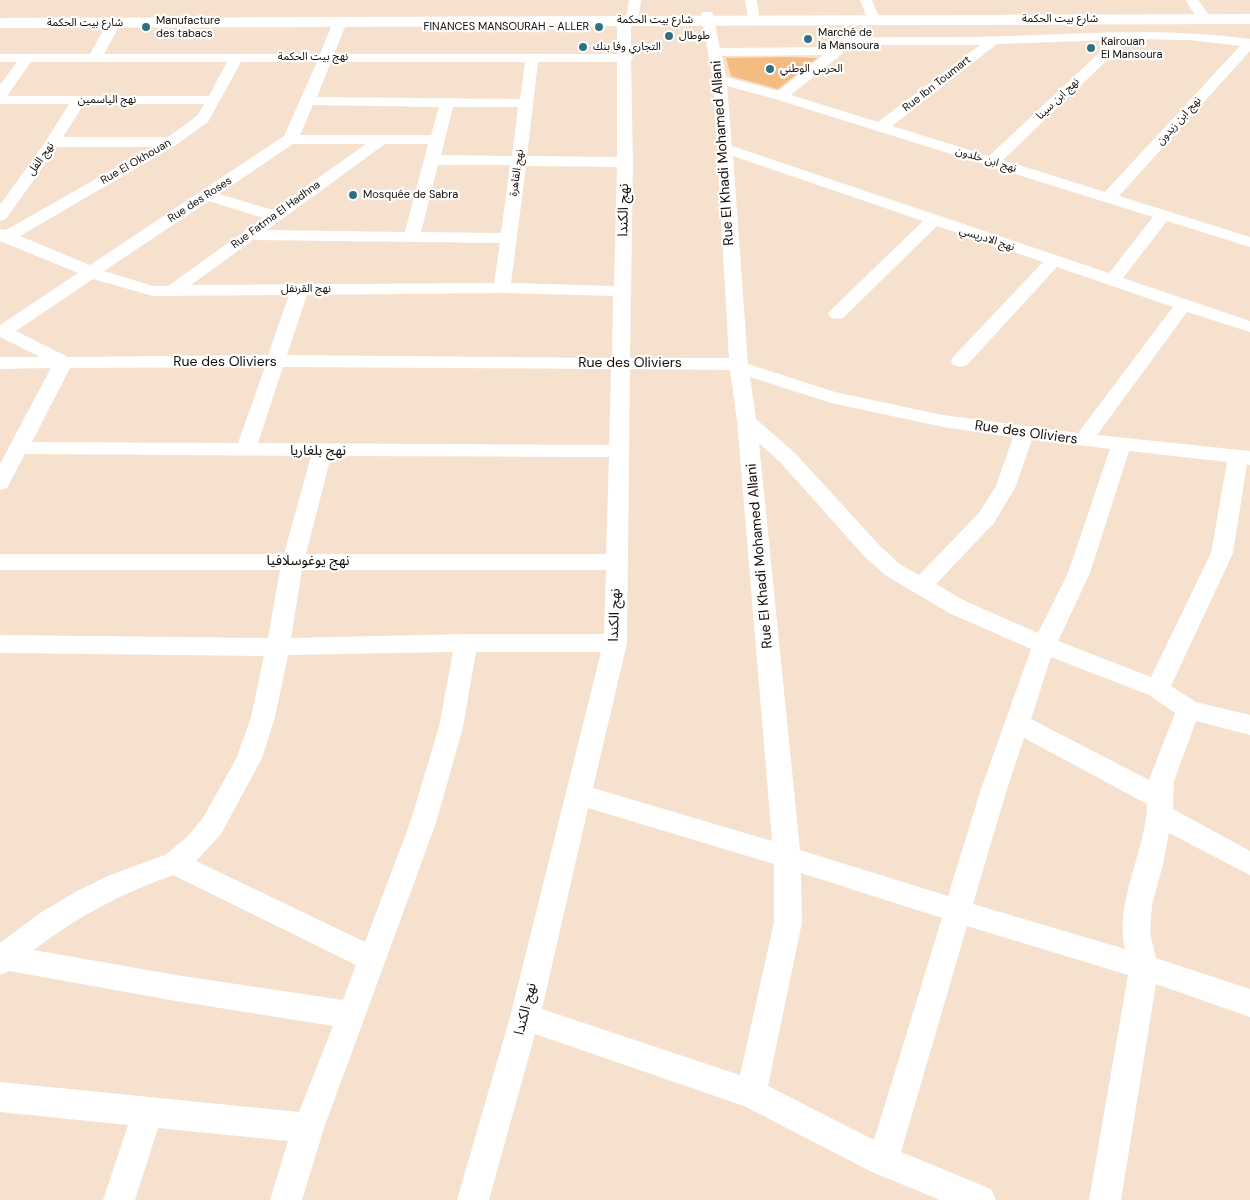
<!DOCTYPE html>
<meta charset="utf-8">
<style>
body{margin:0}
canvas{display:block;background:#f5e1ce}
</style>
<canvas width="1250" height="1200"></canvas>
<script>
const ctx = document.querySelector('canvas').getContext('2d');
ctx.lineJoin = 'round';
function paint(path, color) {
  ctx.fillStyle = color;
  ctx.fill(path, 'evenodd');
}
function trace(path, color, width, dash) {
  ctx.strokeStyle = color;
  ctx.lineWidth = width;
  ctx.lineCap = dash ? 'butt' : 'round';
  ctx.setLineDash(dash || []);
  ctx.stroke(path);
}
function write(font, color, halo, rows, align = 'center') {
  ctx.font = font + ' "DM Sans","Noto Sans Arabic",sans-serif';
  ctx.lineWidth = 4.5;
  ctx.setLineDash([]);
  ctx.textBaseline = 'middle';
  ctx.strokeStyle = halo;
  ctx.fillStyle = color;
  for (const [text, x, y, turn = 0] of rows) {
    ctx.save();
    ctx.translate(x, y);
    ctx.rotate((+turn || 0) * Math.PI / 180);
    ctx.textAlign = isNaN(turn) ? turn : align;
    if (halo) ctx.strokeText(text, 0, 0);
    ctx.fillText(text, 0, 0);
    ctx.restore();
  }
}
paint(new Path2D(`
 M726 58 789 57 817 58 778 89 731 76Z`), '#f5bc82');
paint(new Path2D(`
 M629 0H641L639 15 631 24V55L633 58 631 60 633 162 630 358H729L713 80 701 15 702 12H712L713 15 720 48 833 47 838 38 843 37C899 37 955 38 1011 36 1091 33 1170 28 1250 39V51L1119 196 1250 237V247L1167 221 1123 278 1250 321V332L1187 312 1097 435 1250 451V465L1247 464 1233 553 1171 686 1196 702 1250 715V735L1196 721 1174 781 1173 809 1250 851V875L1169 833 1163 864 1152 905 1150 934 1156 958 1250 989V1017L1156 984 1121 1200H1089L1128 975 967 926 901 1152 991 1189 996 1200H940L872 1172 744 1106 535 1034 489 1200H457L510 1017 601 652H476L463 727 436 823 324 1128 302 1200H270L288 1141 158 1128 135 1200H103L128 1125 0 1112V1082L299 1112 333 1026 176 1001 9 971 0 975V943L40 913 77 891 110 875 165 855 185 839 203 818 237 757 251 717 264 656 0 653V635L268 638 280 570H0V554H284L311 456 25 454 7 488 0 490V464L51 368 0 369V357H40L0 337V325L78 273 0 241V229L6 230 152 147H57L6 219 0 221V205L46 141 69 104H0V85L17 62H0V54H90L109 20 114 19 121 23 104 54H320L333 22 340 18 347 22 334 54H617V23L627 14ZM1129 39 1190 40 1240 46 1105 192 1003 160ZM1113 40 989 156 892 126 997 44ZM847 45H980L878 122 791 95 842 54ZM823 55 778 91 726 77 722 56ZM31 62H227L209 96H7ZM241 62H317L284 136 90 265 20 236 176 145 208 122ZM331 62H525L520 99 317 97ZM538 62H617V157L527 156ZM727 86 775 99 1153 217 1109 273 732 146ZM84 104H204L197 116 168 137H63ZM313 105 439 107 431 135H300ZM453 107H518L512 156 441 155ZM293 144H366L273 210 219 194ZM385 144H428L405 232 267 230ZM733 156 923 221 831 310 828 314 831 318 837 319 843 318 937 226 1043 262 953 357 951 361 953 365 960 367 967 365 1057 267 1173 307 1078 433 943 415 835 392 748 364ZM438 165H510L501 233 421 232ZM526 166 617 167 614 286 511 283ZM209 201 263 218 168 286H153L104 271ZM253 240 500 243 494 283 191 285ZM93 279 153 296 289 295 268 355 68 357 16 331ZM502 293 613 296 612 358 287 355 307 295ZM265 367 238 443 32 442 70 368ZM283 367 611 369 609 445 258 443ZM630 369 730 370 737 421 772 841 593 788 627 643ZM750 377 831 403 943 427 1013 437 996 486 979 513 919 575 901 565 880 546 795 453 756 419ZM1032 439 1110 449 1068 573 1038 633 965 601 936 584 994 523 1016 486ZM759 443 781 463 864 556 885 575 949 613 1031 649 981 789 948 896 800 850ZM1129 451 1227 462 1211 553 1151 677 1058 641 1090 573ZM331 456 609 457 606 554H306ZM302 570H606L604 634H466L291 638ZM453 652 439 727 410 823 365 942 196 861 221 834 262 758 275 717 288 655ZM1051 657 1149 695 1175 713 1149 780 1031 719ZM1024 738 1147 804C1146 852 1114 901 1125 949L973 904 1007 789ZM588 808 774 864V922L740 1075 542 1009ZM801 873 942 918 874 1140 768 1086 802 922ZM173 875 356 965 343 1000 176 975 34 950C80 915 119 895 173 875Z
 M745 0H757L759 15 758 18H748Z
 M860 0H872L878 15 877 18H867Z
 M1185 0H1198L1212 19 1210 22H1200Z`), '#fff');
paint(new Path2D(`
 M1250 14V24L0 28V18Z`), '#fff');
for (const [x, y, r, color] of [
 [146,27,5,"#2e7182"],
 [599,27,5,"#2e7182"],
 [669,36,5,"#2e7182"],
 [808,39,5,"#2e7182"],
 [583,47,5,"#2e7182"],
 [1091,48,5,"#2e7182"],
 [770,69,5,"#2e7182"],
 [353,195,5,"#2e7182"]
]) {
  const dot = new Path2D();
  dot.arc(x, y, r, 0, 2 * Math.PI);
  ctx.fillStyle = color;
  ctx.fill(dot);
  trace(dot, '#fff', 2);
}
write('11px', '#130d07', '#fff', [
 ["شارع بيت الحكمة",1060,19],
 ["شارع بيت الحكمة",655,20],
 ["شارع بيت الحكمة",85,23],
 ["نهج بيت الحكمة",313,57],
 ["Rue Ibn Toumart",937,84,-38],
 ["نهج ابن سينا",1058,99,-44],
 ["نهج الياسمين",107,100],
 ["نهج ابن زيدون",1179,121,-48],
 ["نهج الفل",41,159,-55],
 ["نهج ابن خلدون",986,160,17],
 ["Rue El Okhouan",136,162,-30],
 ["نهج القاهرة",517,173,-82],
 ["Rue des Roses",200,200,-33],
 ["Rue Fatma El Hadhna",276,215,-36],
 ["نهج الادريسي",987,239,18],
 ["نهج القرنفل",306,289]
]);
write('11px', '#130d07', '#fff', [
 ["Manufacture",156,21],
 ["des tabacs",156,34],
 ["FINANCES MANSOURAH - ALLER",589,27,"right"],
 ["Marché de",818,33],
 ["la Mansoura",818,46],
 ["طوطال",679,36],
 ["Kairouan",1101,42],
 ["El Mansoura",1101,55],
 ["التجاري وفا بنك",593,47],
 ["الحرس الوطني",780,69],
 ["Mosquée de Sabra",363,195]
], 'left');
write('14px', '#130d07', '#fff', [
 ["Rue El Khadi Mohamed Allani",723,153,-94],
 ["نهج الكندا",624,210,-89],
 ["Rue des Oliviers",225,362],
 ["Rue des Oliviers",630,363],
 ["Rue des Oliviers",1026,433,8],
 ["نهج بلغاريا",318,451],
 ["Rue El Khadi Mohamed Allani",760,556,-95],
 ["نهج يوغوسلافيا",308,561],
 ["نهج الكندا",615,615,-88],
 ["نهج الكندا",526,1009,-76]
]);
</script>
